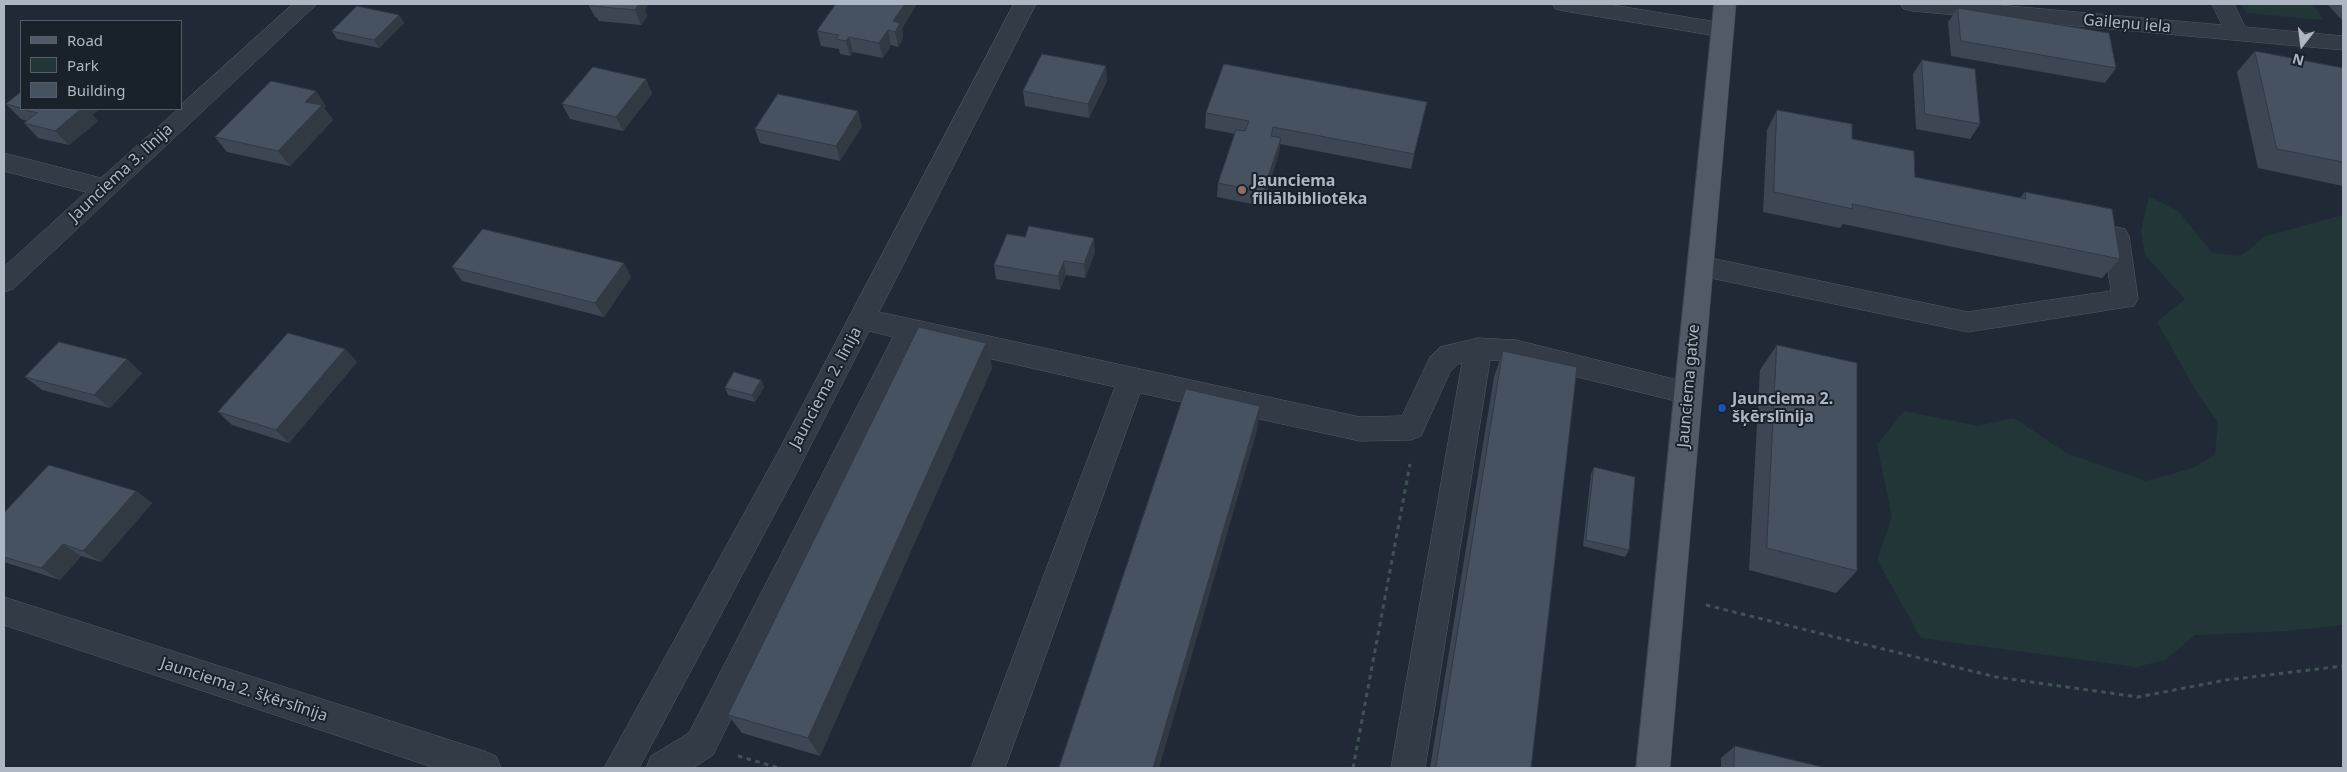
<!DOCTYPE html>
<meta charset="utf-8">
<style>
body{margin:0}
#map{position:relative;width:2347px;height:772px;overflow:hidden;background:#202a36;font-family:"Noto Sans",sans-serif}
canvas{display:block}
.frame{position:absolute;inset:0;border:5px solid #adb7c3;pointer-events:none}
.legend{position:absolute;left:20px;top:20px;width:162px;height:90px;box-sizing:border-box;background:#19212b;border:1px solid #545d68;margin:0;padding:6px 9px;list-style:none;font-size:15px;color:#adb7c3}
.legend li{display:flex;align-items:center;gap:10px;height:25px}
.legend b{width:25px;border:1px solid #545d68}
.north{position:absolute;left:2277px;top:20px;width:50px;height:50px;-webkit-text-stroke:4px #19212b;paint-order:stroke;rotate:195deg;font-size:14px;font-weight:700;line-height:20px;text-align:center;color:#adb7c3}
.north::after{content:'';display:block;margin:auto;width:18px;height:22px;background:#adb7c3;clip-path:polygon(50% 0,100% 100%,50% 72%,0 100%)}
</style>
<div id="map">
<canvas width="2347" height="772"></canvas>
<div class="frame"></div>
<ul class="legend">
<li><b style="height:6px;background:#515b67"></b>Road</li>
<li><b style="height:14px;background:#223637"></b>Park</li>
<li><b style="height:14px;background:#465260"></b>Building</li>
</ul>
<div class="north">N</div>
</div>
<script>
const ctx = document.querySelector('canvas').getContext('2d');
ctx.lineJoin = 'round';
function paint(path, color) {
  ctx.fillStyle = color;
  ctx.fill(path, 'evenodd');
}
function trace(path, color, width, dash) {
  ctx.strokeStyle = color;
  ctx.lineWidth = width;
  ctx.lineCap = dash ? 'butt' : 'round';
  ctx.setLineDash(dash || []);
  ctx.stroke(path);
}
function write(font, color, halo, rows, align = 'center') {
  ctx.font = font + ' "Noto Sans",sans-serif';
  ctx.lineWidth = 4;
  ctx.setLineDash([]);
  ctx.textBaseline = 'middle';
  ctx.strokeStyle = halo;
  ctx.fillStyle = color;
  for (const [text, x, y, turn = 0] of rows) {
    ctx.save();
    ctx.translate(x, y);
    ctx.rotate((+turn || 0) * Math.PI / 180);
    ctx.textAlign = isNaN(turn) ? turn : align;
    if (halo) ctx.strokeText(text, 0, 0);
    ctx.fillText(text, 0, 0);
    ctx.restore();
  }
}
paint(new Path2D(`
 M2242 4H2314L2323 20 2246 13Z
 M2149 196 2179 212 2212 253 2241 256 2266 236 2343 215V625L2287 631 2195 635 2165 660 2136 667 1921 638 1877 560 1892 517 1877 445 1904 411 1978 426 2014 418 2066 453 2146 481 2193 468 2215 455 2218 422 2199 396 2157 322 2185 299 2145 255 2141 231Z`), '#223637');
const minor = new Path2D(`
 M293 4H317L13 289 4 292V267L86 192 4 171V153L101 178 178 109H181V105Z
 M1014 4H1036L879 312 1360 417 1402 416 1430 357 1440 347 1478 338 1516 340 1698 385 1702 393 1698 401 1688 404 1516 362 1490 360 1425 768H1391L1462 363 1458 364 1450 372 1421 436 1411 440 1360 441 1140 393 1005 768H971L1115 387 917 342 713 755 693 768H646L651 756 689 733 893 337 869 331 797 472 639 768H604L777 454Z
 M1553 4H1606L1723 23 1731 25 1734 30 1731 35 1723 37 1564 11 1556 9Z
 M1901 4H1987L2222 25 2212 4H2234L2245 27 2343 36V50L1912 11 1904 9Z
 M2116 227 2125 229 2129 236 2138 299 2134 306 1968 332 1701 276 1692 273 1688 266 1692 259 1701 256 1968 312 2111 291 2103 236 2107 229Z
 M4 597 484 751 496 756 501 768H435L4 625Z`);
const major = new Path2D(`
 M1714 4H1736L1670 768H1636Z`);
trace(minor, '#515a64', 1);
trace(major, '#3d4550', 1);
trace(new Path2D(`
 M1706 605 1996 677 2138 697 2226 680 2343 666
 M738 756 779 768
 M1353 768 1410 464`), '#3f5354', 3, [4.5, 4.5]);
paint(minor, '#333c46');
paint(major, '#515b67');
paint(new Path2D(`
 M588 4H649L645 10 647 16 641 25 599 21 597 18 595 17Z
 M2327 4H2343V21Z
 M1958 8 2116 68 2105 83 1951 56 1948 22Z
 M399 15 404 23 379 48 337 39 332 31Z
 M902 29 903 38 898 47 891 45 883 58 853 52 850 56 840 54 839 49 821 46 817 31Z
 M2255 51 2343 71V186L2258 168 2237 72Z
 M1922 60 1980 124 1970 139 1916 129 1913 74Z
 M646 79 652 94 623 131 570 119 562 104Z
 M1107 81 1089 118 1025 106 1023 91Z
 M6 104 92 115 98 121 69 145 38 138 24 123 27 121 21 119Z
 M326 106 324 108 333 120 290 166 227 152 215 137Z
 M1777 110 1852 139 1915 177 2020 198 2025 192 2120 259 2102 278 1843 224 1840 228 1763 212 1767 130Z
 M1206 113 1423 117 1411 169 1280 144 1279 153 1262 206 1217 197 1218 183 1235 134 1205 128Z
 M862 126 840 161 760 143 755 129Z
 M1095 252 1085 278 1066 275 1060 290 996 279 994 265Z
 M624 263 631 277 604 317 462 281 452 267Z
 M986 343 992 368 820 756 742 733 728 715Z
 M1777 345 1857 571 1836 593 1749 570 1760 370Z
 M345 349 357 362 289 443 232 425 218 412Z
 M1503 351 1531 768H1430L1494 377Z
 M142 373 110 408 42 390 25 377Z
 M761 380 764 387 755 402 728 395 725 388Z
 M1594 467 1629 550 1625 557 1583 546 1591 474Z
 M136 491 152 503 101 562 81 556 60 580 4 562V513Z
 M1735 746 1826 768H1721V758Z`), '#3c4753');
paint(new Path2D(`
 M637 4H649L645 10 647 16 641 25 635 10Z
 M905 4H917L902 29 903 38 898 47 893 21Z
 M399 15 404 23 379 48 374 40Z
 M888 30 891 45 883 58 879 43Z
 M849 37 853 52 850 56 846 41Z
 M1106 66 1107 81 1089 118 1088 104Z
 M646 79 652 94 623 131 616 117Z
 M316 91 326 106 324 108 333 120 290 166 278 151 305 102Z
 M79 109H100L92 115 98 121 69 145 55 131Z
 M858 111 862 126 840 161 836 146Z
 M1281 138 1279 153 1262 206 1263 192Z
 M1094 238 1095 252 1085 278 1084 264Z
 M1064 261 1066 275 1060 290 1058 276Z
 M624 263 631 277 604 317 595 303Z
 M986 343 992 368 820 756 808 738Z
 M345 349 357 362 289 443 276 430Z
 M127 359 142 373 110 408 94 395Z
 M761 380 764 387 755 402 752 395Z
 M1260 406 1257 431 1159 768H1153Z
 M136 491 152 503 101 562 83 551Z
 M63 544 81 556 60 580 41 568Z`), '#313943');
const building = new Path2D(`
 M593 4H639L635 10 592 6Z
 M836 4H905L893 21 900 23 895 32 888 30 879 43 849 37 846 41 836 39 839 35 817 31Z
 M357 6 399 15 374 40 332 31Z
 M1958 8 2109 33 2116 68 1961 41Z
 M2255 51 2343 68V162L2277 149Z
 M1042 54 1106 66 1088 104 1023 91Z
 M1922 60 1975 69 1980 124 1925 114Z
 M1224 64 1427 102 1414 154 1273 127 1271 136 1281 138 1263 192 1218 183 1236 130 1245 131 1249 121 1206 113Z
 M593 67 646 79 616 117 562 104Z
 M271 81 316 91 305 102 322 105 278 151 215 137Z
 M21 92V108L6 104Z
 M778 94 858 111 836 146 755 129Z
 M22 109H81L55 131 24 123 37 113Z
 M1777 110 1852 124V139L1914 151 1915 177 2026 199 2025 192 2112 209 2120 259 1852 204 1853 209 1774 192Z
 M1029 226 1094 238 1084 264 1064 261 1058 276 994 265 1007 234 1025 237Z
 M483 229 624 263 595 303 452 267Z
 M919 327 986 343 808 738 728 715Z
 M288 333 345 349 276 430 218 412Z
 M59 342 127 359 94 395 25 377Z
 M1777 345 1857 363V571L1767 548Z
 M1503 351 1577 367 1531 768H1436Z
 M734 372 761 380 752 395 725 388Z
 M1186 389 1260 406 1153 768H1059Z
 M49 465 136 491 83 551 63 544 41 568 4 557V513Z
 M1594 467 1635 477 1629 550 1586 540Z
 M1735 746 1826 768H1734Z`);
paint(building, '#465260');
trace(building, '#313943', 1);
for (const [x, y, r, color] of [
 [1242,190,5,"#8d6e63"],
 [1722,408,5,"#1a4fb4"]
]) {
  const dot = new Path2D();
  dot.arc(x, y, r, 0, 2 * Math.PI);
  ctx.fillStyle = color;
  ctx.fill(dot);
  trace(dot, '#19212b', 2);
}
write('16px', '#adb7c3', '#19212b', [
 ["Gaileņu iela",2127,24,5],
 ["Jaunciema 3. līnija",121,173,-43],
 ["Jaunciema gatve",1689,386,-85],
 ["Jaunciema 2. līnija",826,388,-62],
 ["Jaunciema 2. šķērslīnija",244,690,18]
]);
write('bold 16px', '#adb7c3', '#19212b', [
 ["Jaunciema",1252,181],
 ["filiālbibliotēka",1252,199],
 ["Jaunciema 2.",1732,399],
 ["šķērslīnija",1732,417]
], 'left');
</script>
